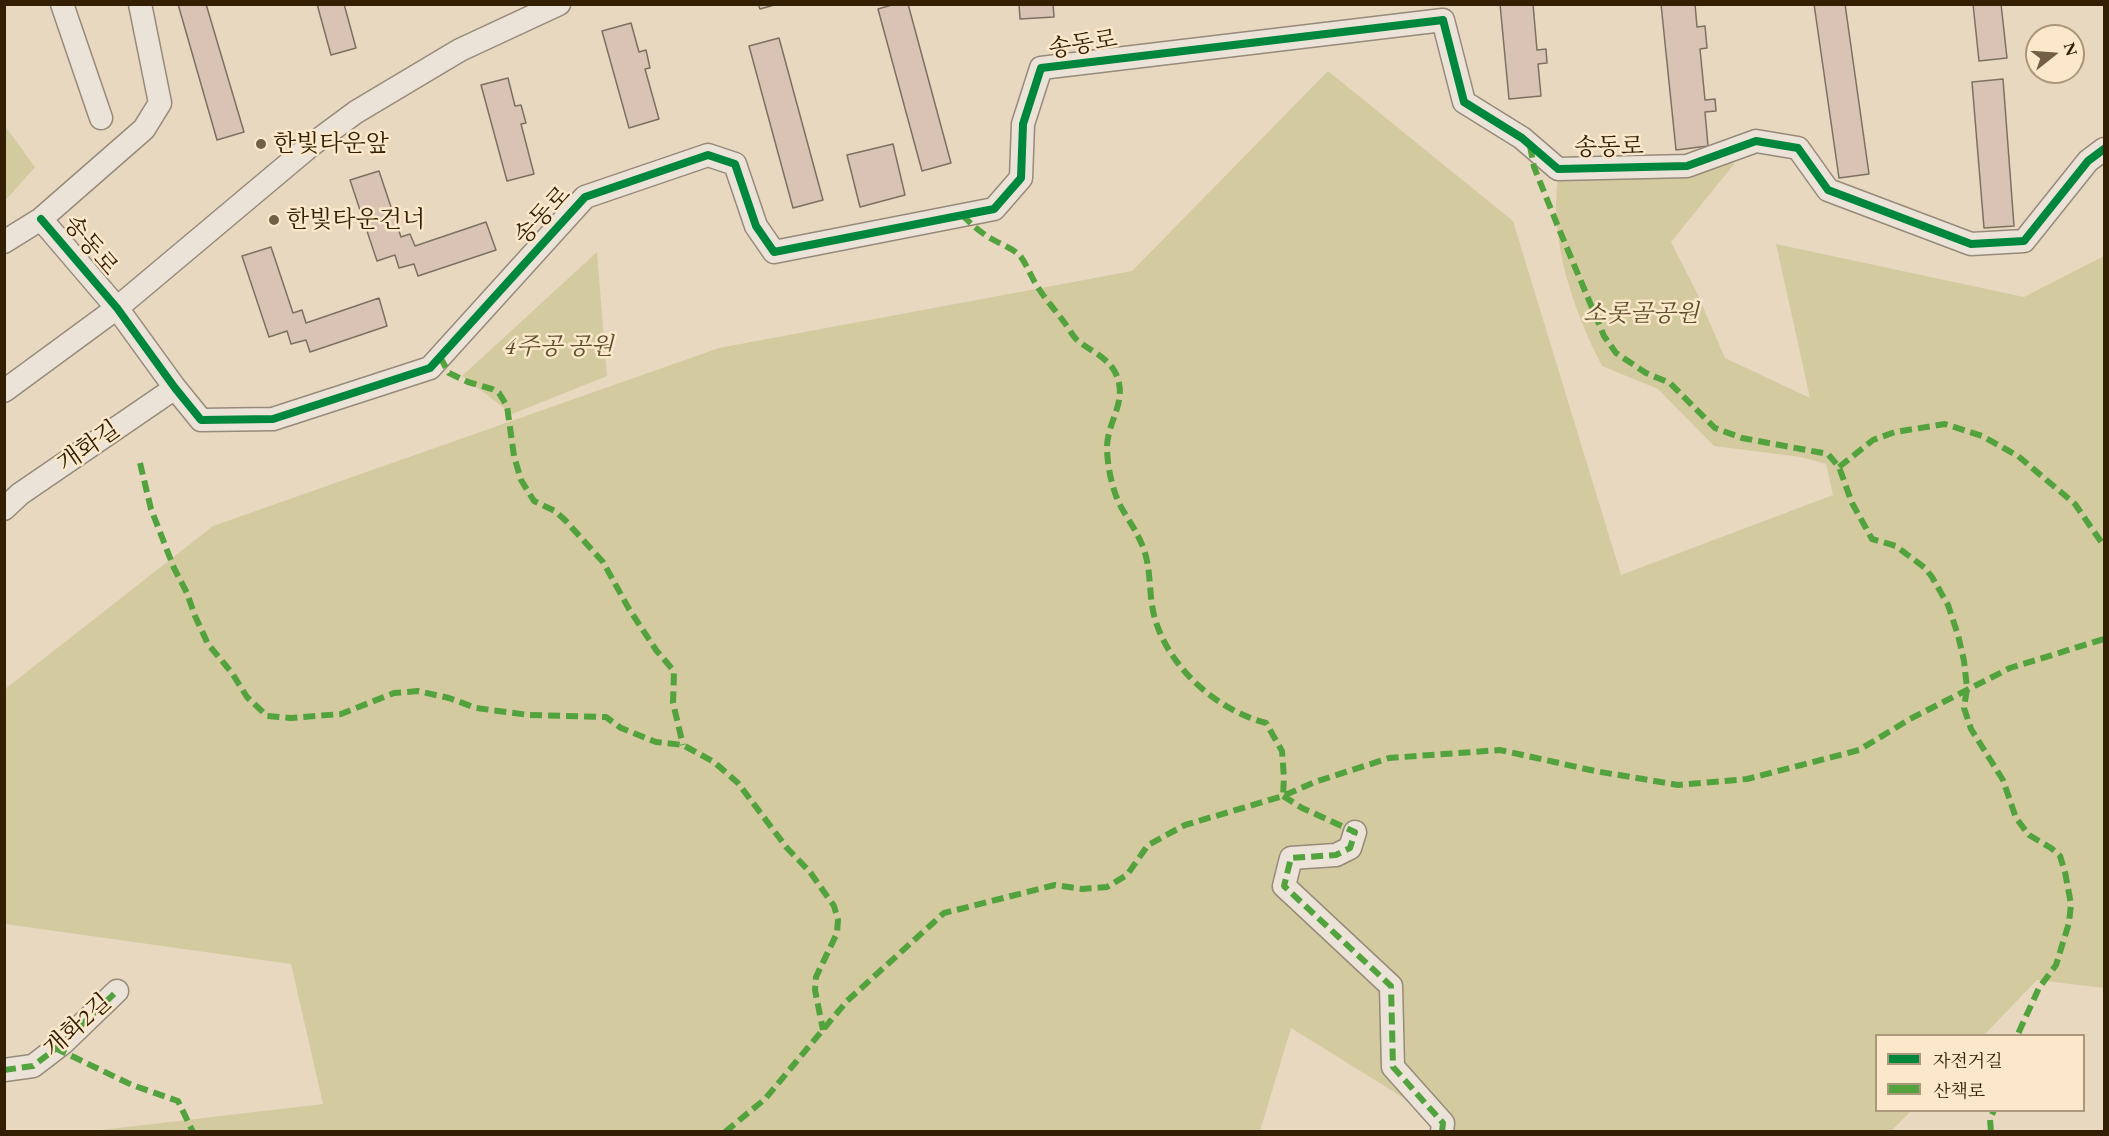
<!DOCTYPE html>
<meta charset="utf-8">
<style>
body{margin:0}
#map{position:relative;width:2109px;height:1136px;overflow:hidden;background:#e8d8c0;font-family:"EB Garamond","Noto Serif KR",serif}
canvas{display:block}
.frame{position:absolute;inset:0;border:6px solid #332004;pointer-events:none}
.legend{position:absolute;left:1875px;top:1034px;width:210px;height:78px;box-sizing:border-box;background:#fbe8cb;border:2px solid #ab987b;margin:0;padding:8px 10px;list-style:none;font-size:18px;color:#332004}
.legend li{display:flex;align-items:center;gap:12px;height:30px}
.legend b{width:30px;border:2px solid #ab987b}
.north{position:absolute;left:2025px;top:24px;width:60px;height:60px;box-sizing:border-box;background:#fbe8cb;border:2px solid #ab987b;border-radius:50%;rotate:73deg;font-size:16px;font-weight:700;line-height:24px;text-align:center;color:#332004}
.north::after{content:'';display:block;margin:auto;width:21px;height:27px;background:#726046;clip-path:polygon(50% 0,100% 100%,50% 72%,0 100%)}
</style>
<div id="map">
<canvas width="2109" height="1136"></canvas>
<div class="frame"></div>
<ul class="legend">
<li><b style="height:8px;background:#00873e"></b>자전거길</li>
<li><b style="height:8px;background:#52a23d"></b>산책로</li>
</ul>
<div class="north">N</div>
</div>
<script>
const ctx = document.querySelector('canvas').getContext('2d');
ctx.lineJoin = 'round';
function paint(path, color) {
  ctx.fillStyle = color;
  ctx.fill(path, 'evenodd');
}
function trace(path, color, width, dash) {
  ctx.strokeStyle = color;
  ctx.lineWidth = width;
  ctx.lineCap = dash ? 'butt' : 'round';
  ctx.setLineDash(dash || []);
  ctx.stroke(path);
}
function write(font, color, halo, rows, align = 'center') {
  ctx.font = font + ' "EB Garamond","Noto Serif KR",serif';
  ctx.lineWidth = 5;
  ctx.setLineDash([]);
  ctx.textBaseline = 'middle';
  ctx.strokeStyle = halo;
  ctx.fillStyle = color;
  for (const [text, x, y, turn = 0] of rows) {
    ctx.save();
    ctx.translate(x, y);
    ctx.rotate((+turn || 0) * Math.PI / 180);
    ctx.textAlign = isNaN(turn) ? turn : align;
    if (halo) ctx.strokeText(text, 0, 0);
    ctx.fillText(text, 0, 0);
    ctx.restore();
  }
}
paint(new Path2D(`
 M1328 71 1513 221 1621 575 1833 495 1826 464 1801 457 1714 446 1658 389 1602 366C1573 310 1549 240 1558 177L1692 169 1735 163 1671 242 1696 291 1725 358 1810 398 1776 244 2024 297 2104 256V988L2037 980 1984 1035 1876 1036V1110L1911 1111 1891 1131H1457L1291 1028 1260 1131H93L323 1104 291 964 5 924V689L213 526 719 348 1132 271Z
 M5 126 35 167 5 201 4 126Z
 M597 252 607 376 512 414 462 376Z`), '#d4caa0');
const building = new Path2D(`
 M178 4H206L244 132 217 140Z
 M317 4H344L356 48 331 55Z
 M758 4H778L760 9Z
 M895 4H908L951 163 922 171 878 9Z
 M1019 4H1053L1054 17 1020 19Z
 M1500 4H1533L1537 50 1546 49 1547 63 1538 64 1541 96 1509 99Z
 M1661 4H1695L1697 27 1705 26 1707 48 1700 49 1705 100 1715 99 1716 111 1705 112 1708 146 1676 150Z
 M1814 4H1845L1869 174 1839 178Z
 M1973 4H2001L2007 58 1979 61Z
 M631 23 639 52 646 50 650 68 645 69 659 119 629 128 602 31Z
 M779 38 823 200 793 208 749 46Z
 M508 78 515 106 521 105 526 123 521 124 534 174 507 181 481 85Z
 M2003 79 2014 226 1984 228 1972 82Z
 M893 144 905 195 860 207 847 155Z
 M379 171 401 237 410 234 415 246 486 222 496 250 418 276 414 264 399 268 395 255 377 261 350 180Z
 M271 247 293 313 302 310 306 323 379 298 387 326 310 352 306 340 291 344 287 331 269 337 242 256Z`);
paint(building, '#d8c3b4');
trace(building, '#7c7161', 1.5);
const minor = new Path2D(`
 M62 4 101 118
 M41 219 117 308 175 388 201 420 273 419 430 368 585 197 708 155 735 164 756 226 774 252 994 209 1021 178 1023 124 1041 68 1443 20 1464 102 1522 138 1558 169 1687 166 1756 141 1798 148 1828 190 1971 244 2024 241 2088 161 2104 149
 M4 242 41 219 144 129 160 103 140 4
 M4 391 117 308 310 146 356 112 460 50 559 4
 M4 509 20 494 175 388
 M1355 832 1350 848 1336 855 1291 858 1284 886 1391 986 1393 1067 1443 1123 1442 1132
 M4 1070 33 1066 63 1043 117 991`);
trace(minor, '#968a7a', 25);
trace(minor, '#ebe3d7', 22);
trace(new Path2D(`
 M1530 146 1534 167 1559 229 1604 336 1616 353 1646 373 1670 383 1715 428 1742 438 1828 454 1839 467 1852 503 1872 539 1896 546 1925 568 1932 577 1948 605 1958 635 1964 661 1967 688 1964 708 1971 729 2003 780 2016 818 2029 835 2051 848 2060 856 2065 872 2071 904 2069 923 2056 965 2039 988 2017 1036
 M962 215C971 224 980 232 990 238 1000 244 1015 249 1021 257 1028 267 1032 279 1039 289 1046 300 1056 311 1064 322 1068 327 1072 335 1077 340 1090 351 1106 356 1115 372 1130 401 1106 421 1107 450 1108 470 1113 495 1124 512 1131 524 1138 534 1143 547 1152 570 1148 595 1155 619 1170 669 1217 710 1266 723L1282 751 1284 778 1283 796
 M440 357 449 373 468 382 492 389 499 393 507 406 514 456 521 480 534 501 555 511 565 520 603 562 629 609 656 650 674 671 673 703 683 745
 M140 463 151 509 174 568 187 593 195 616 208 644 232 673 247 697 267 716 291 718 341 714 394 693 418 691 449 698 476 708 529 715 606 717 621 728 656 742 683 745 714 762 738 783 787 848 810 872 834 906 838 920 837 933 816 977 815 990 823 1030
 M1839 467 1873 440 1895 432 1945 424 1982 436 2018 456 2075 504 2104 546
 M1283 796 1302 808 1355 832 1350 848 1336 855 1291 858 1284 886 1391 986 1393 1067 1443 1123 1442 1132
 M55 1048 132 1085 178 1101 193 1132
 M4 1070 33 1066 63 1043 117 991
 M725 1132 765 1099 847 1001 944 913 1055 885 1082 889 1107 887 1127 875 1148 845 1185 825 1283 796 1315 782 1389 758 1500 750 1595 771 1678 785 1747 779 1859 750 1910 719 2010 668 2104 639
 M1991 1132 1990 1119 1994 1110`), '#52a23d', 6, [12, 6]);
trace(new Path2D(`
 M41 219 117 308 175 388 201 420 273 419 430 368 585 197 708 155 735 164 756 226 774 252 994 209 1021 178 1023 124 1041 68 1443 20 1464 102 1522 138 1558 169 1687 166 1756 141 1798 148 1828 190 1971 244 2024 241 2088 161 2104 149`), '#00873e', 8);
for (const [x, y, r, color] of [
 [261,144,6,"#726046"],
 [274,220,6,"#726046"]
]) {
  const dot = new Path2D();
  dot.arc(x, y, r, 0, 2 * Math.PI);
  ctx.fillStyle = color;
  ctx.fill(dot);
  trace(dot, '#fbe8cb', 2);
}
write('24px', '#332004', '#fbe8cb', [
 ["송동로",1083,45,-9],
 ["송동로",1609,148,-1],
 ["송동로",543,216,-47],
 ["송동로",90,246,50],
 ["개화길",89,447,-35],
 ["개화2길",78,1026,-42]
]);
write('24px', '#332004', '#fbe8cb', [
 ["한빛타운앞",273,144],
 ["한빛타운건너",286,220]
], 'left');
write('italic 24px', '#5e4f2b', '#fbe8cb', [
 ["소롯골공원",1641,314],
 ["4주공 공원",559,347]
]);
</script>
